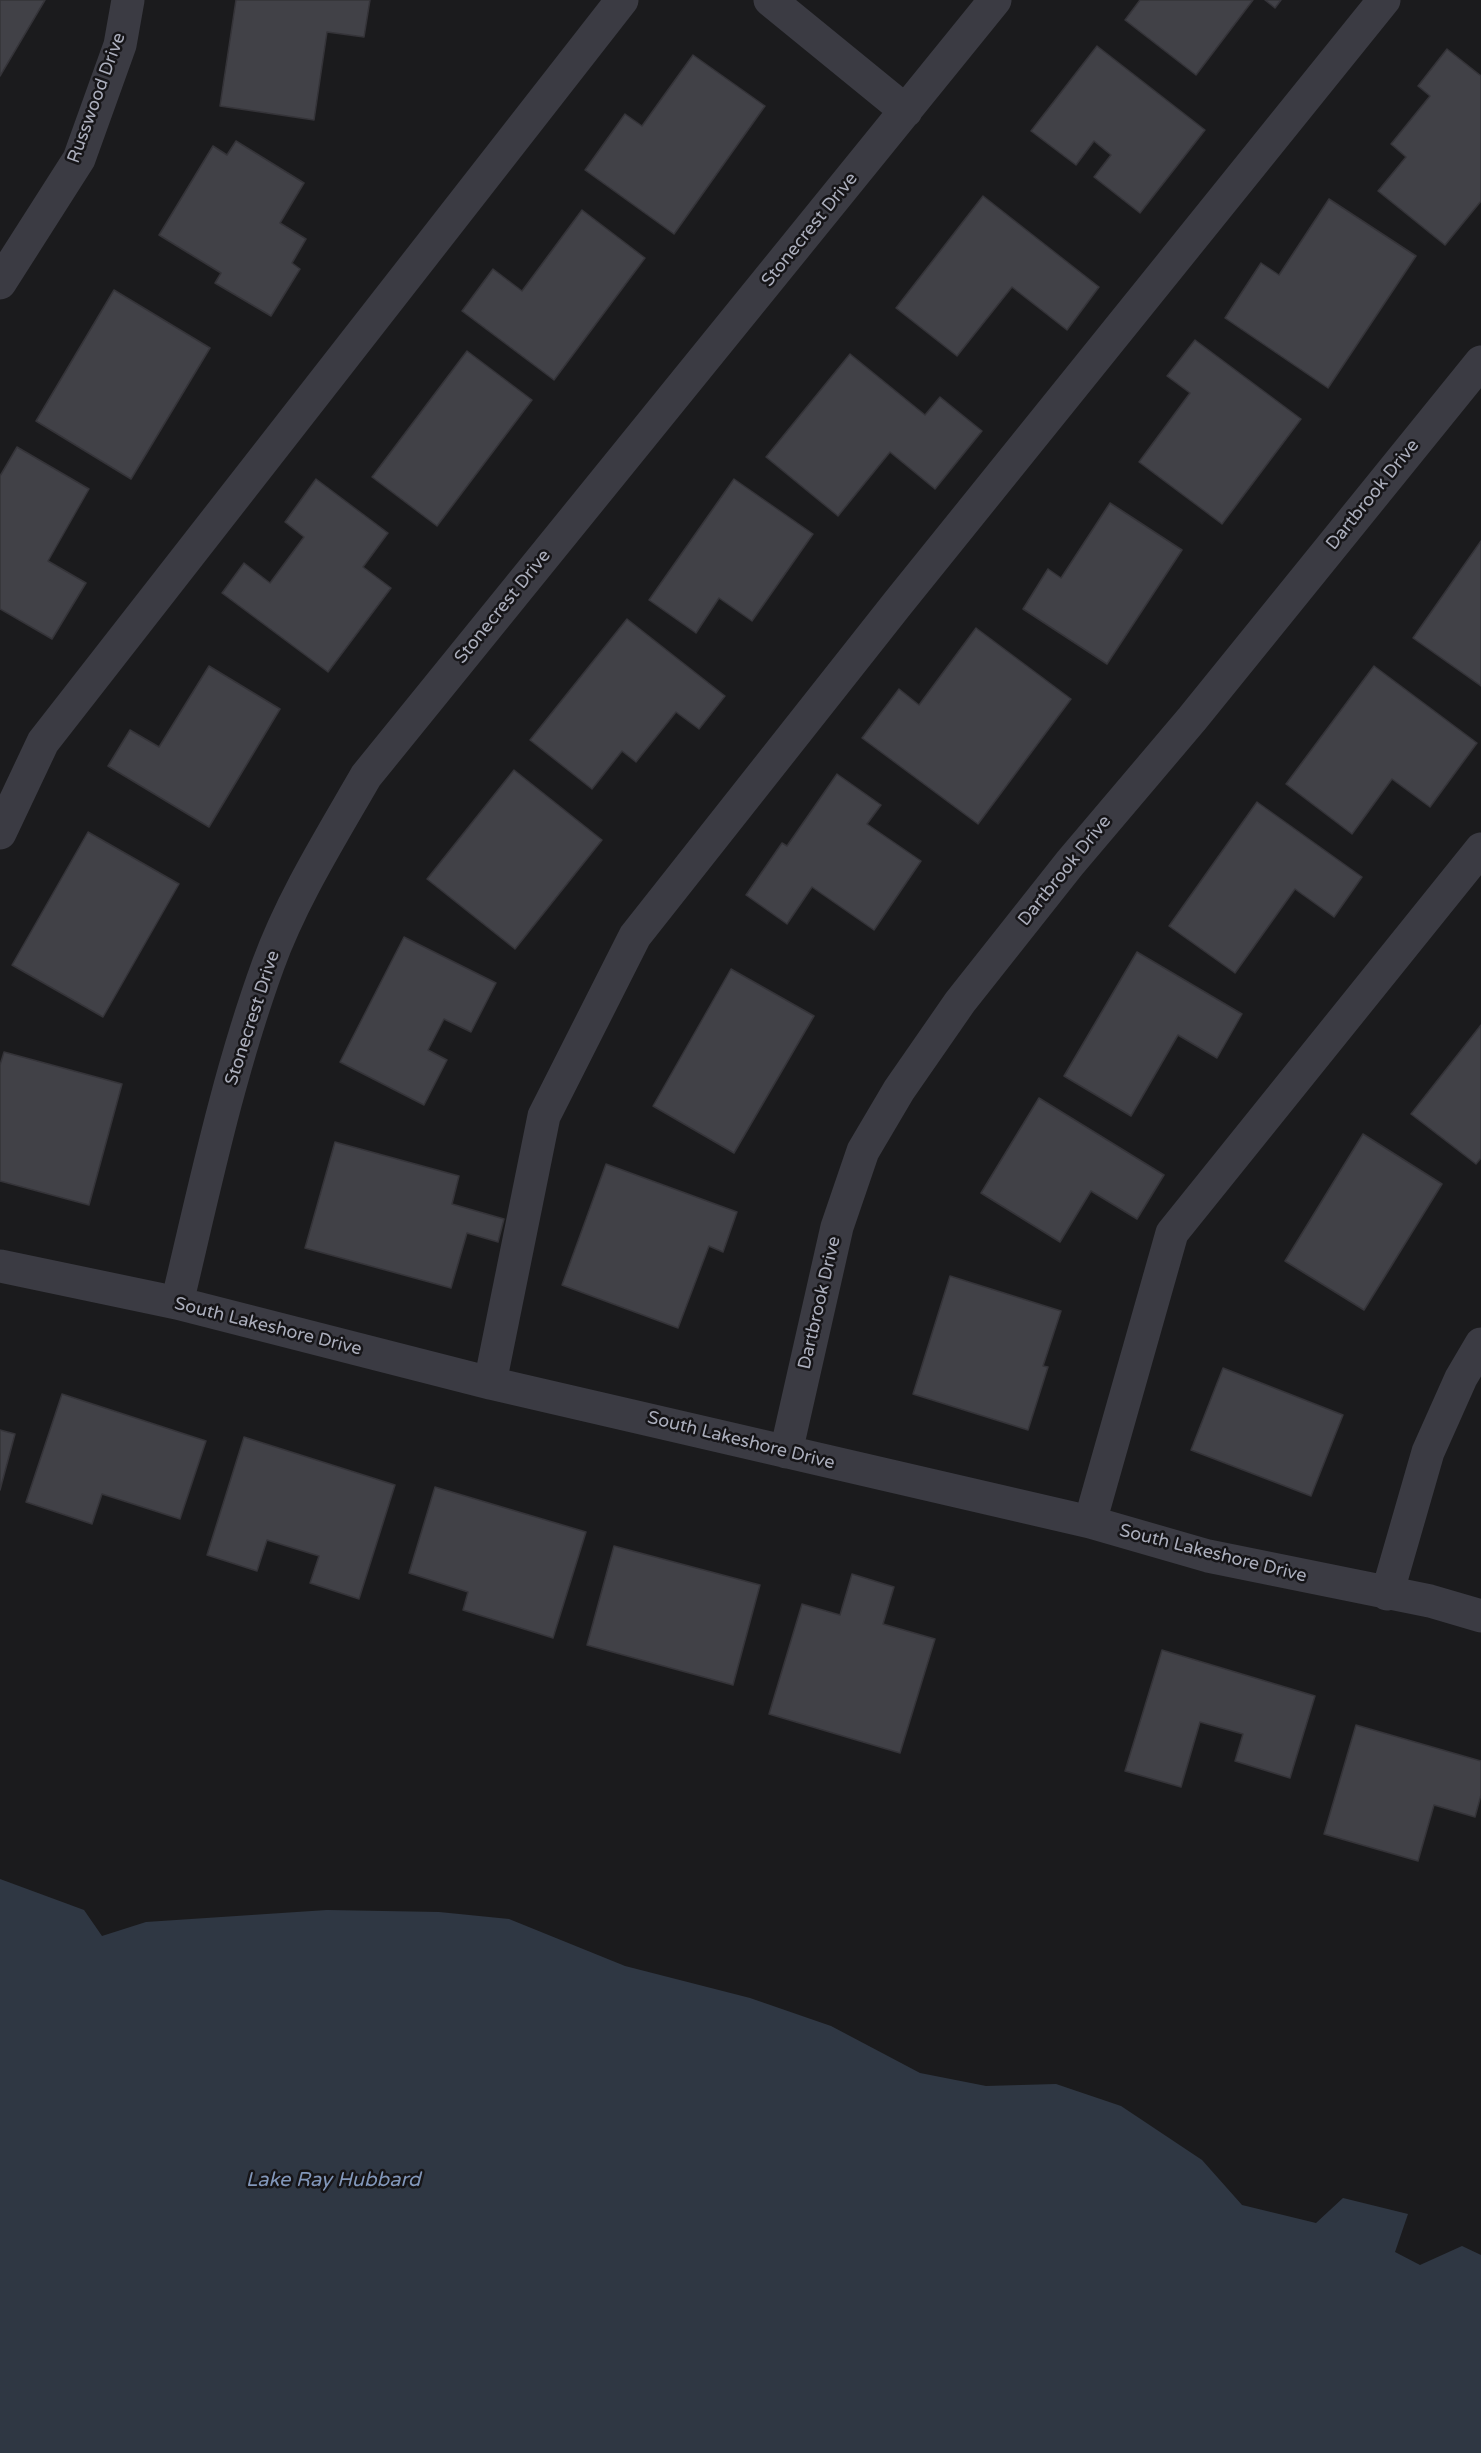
<!DOCTYPE html>
<style>
body{margin:0}
canvas{display:block;background:#1b1b1d}
</style>
<canvas width="1481" height="2453"></canvas>
<script>
const ctx = document.querySelector('canvas').getContext('2d');
ctx.lineJoin = 'round';
function paint(path, color) {
  ctx.fillStyle = color;
  ctx.fill(path, 'evenodd');
}
function trace(path, color, width, dash) {
  ctx.strokeStyle = color;
  ctx.lineWidth = width;
  ctx.lineCap = dash ? 'butt' : 'round';
  ctx.setLineDash(dash || []);
  ctx.stroke(path);
}
function write(font, color, halo, rows, align = 'center') {
  ctx.font = font + ' "Varela Round",sans-serif';
  ctx.lineWidth = 5;
  ctx.setLineDash([]);
  ctx.textBaseline = 'middle';
  ctx.strokeStyle = halo;
  ctx.fillStyle = color;
  for (const [text, x, y, turn = 0] of rows) {
    ctx.save();
    ctx.translate(x, y);
    ctx.rotate((+turn || 0) * Math.PI / 180);
    ctx.textAlign = isNaN(turn) ? turn : align;
    if (halo) ctx.strokeText(text, 0, 0);
    ctx.fillText(text, 0, 0);
    ctx.restore();
  }
}
paint(new Path2D(`
 M0 1879 84 1910 102 1936 146 1922 327 1910 439 1912 509 1919 625 1966 750 1998 831 2026 920 2073 986 2086 1056 2084 1121 2106 1202 2160 1242 2205 1316 2223 1343 2198 1408 2214 1395 2252 1420 2265 1462 2246 1481 2255V2453H0Z`), '#2f3743');
const building = new Path2D(`
 M0 0H45L0 76Z
 M236 0H370L364 37 327 32 314 120 220 106Z
 M1140 0H1253L1196 75 1125 20Z
 M1265 0H1281L1275 8Z
 M1097 46 1205 130 1140 213 1094 177 1111 155 1094 141 1076 165 1031 131Z
 M1447 49 1481 76V201L1445 245 1378 191 1406 157 1391 144 1430 96 1418 86Z
 M693 55 765 106 674 234 585 170 625 114 642 126Z
 M236 141 304 183 280 223 306 239 292 263 300 269 271 316 215 283 221 273 159 235 213 146 227 155Z
 M983 196 1099 287 1067 330 1012 287 957 356 896 308Z
 M1329 199 1416 256 1328 388 1225 318 1261 263 1279 275Z
 M582 210 645 258 554 380 462 311 493 269 522 291Z
 M114 290 210 348 131 479 36 421Z
 M1195 340 1301 419 1222 524 1139 462 1190 393 1167 376Z
 M467 351 532 400 437 526 372 477Z
 M850 354 925 415 940 397 982 431 935 489 890 452 838 516 766 457Z
 M17 447 89 489 48 561 86 583 52 639 0 609V476Z
 M316 479 388 533 363 567 391 588 328 672 222 593 244 563 270 583 304 537 285 522Z
 M734 479 813 534 752 621 719 598 696 633 649 600Z
 M1110 503 1182 550 1107 664 1023 609 1048 569 1061 578Z
 M1481 541V686L1413 638Z
 M627 619 725 696 699 729 676 712 636 762 622 751 592 789 530 740Z
 M976 628 1071 699 978 824 862 738 899 689 919 705Z
 M209 666 280 709 209 827 108 766 130 730 159 747Z
 M1374 666 1477 743 1430 807 1392 779 1352 834 1286 784Z
 M514 770 602 840 515 949 427 879Z
 M837 774 881 805 867 824 921 861 874 930 812 887 787 924 746 895 782 843 787 846Z
 M1257 802 1362 877 1334 917 1295 889 1235 973 1169 926Z
 M88 832 179 884 103 1017 12 965Z
 M404 937 496 983 471 1032 444 1019 428 1050 447 1060 424 1105 340 1062Z
 M1137 952 1242 1014 1217 1058 1178 1035 1131 1116 1064 1076Z
 M731 969 814 1016 734 1153 653 1106Z
 M1481 1025V1158L1476 1164 1411 1114Z
 M4 1052 122 1084 89 1205 0 1181V1065Z
 M1039 1098 1164 1175 1137 1219 1091 1191 1060 1242 981 1193Z
 M1363 1134 1442 1184 1364 1310 1285 1261Z
 M335 1142 459 1176 452 1204 504 1219 498 1242 467 1233 451 1288 305 1248Z
 M606 1164 737 1212 723 1252 709 1246 678 1328 562 1285Z
 M950 1276 1061 1311 1043 1366 1048 1367 1028 1430 913 1394Z
 M1223 1368 1343 1415 1311 1496 1191 1450Z
 M62 1394 206 1441 180 1519 102 1494 92 1524 26 1502Z
 M0 1430 15 1434 0 1490Z
 M244 1437 395 1485 359 1599 310 1583 319 1556 267 1540 257 1571 207 1555Z
 M435 1487 586 1532 553 1638 463 1610 468 1592 409 1573Z
 M614 1546 760 1585 733 1685 587 1645Z
 M852 1574 894 1587 883 1624 935 1639 900 1753 769 1714 802 1604 840 1615Z
 M1162 1650 1315 1696 1290 1778 1235 1761 1243 1734 1200 1722 1181 1787 1125 1771Z
 M1356 1725 1481 1761V1795L1475 1817 1434 1805 1418 1861 1324 1834Z`);
paint(building, '#414147');
trace(building, '#353439', 1.5);
trace(new Path2D(`
 M770 0 906 111
 M0 283 79 159 120 45 128 0
 M0 833 43 742 622 0
 M0 1266 177 1303 490 1383 1090 1522 1208 1556 1430 1601 1481 1616
 M177 1303C204 1190 228 1075 268 965 292 899 331 837 366 776L995 0
 M490 1383 544 1116 635 936 898 603 1384 0
 M786 1452 837 1227 863 1151 899 1090 960 1002 1070 863 1192 719 1481 362
 M1090 1522 1172 1233 1481 849
 M1387 1594 1428 1452 1461 1378 1481 1344`), '#3b3b43', 33);
write('18px', '#acafbd', '#161518', [
 ["Russwood Drive",97,98,-70],
 ["Stonecrest Drive",810,230,-51],
 ["Dartbrook Drive",1373,495,-51],
 ["Stonecrest Drive",503,607,-51],
 ["Dartbrook Drive",1065,871,-51],
 ["Stonecrest Drive",253,1018,-72],
 ["Dartbrook Drive",820,1303,-77],
 ["South Lakeshore Drive",268,1327,14],
 ["South Lakeshore Drive",741,1441,14],
 ["South Lakeshore Drive",1213,1554,14]
]);
write('italic 20px', '#8297ba', '#161518', [
 ["Lake Ray Hubbard",333,2181]
]);
</script>
